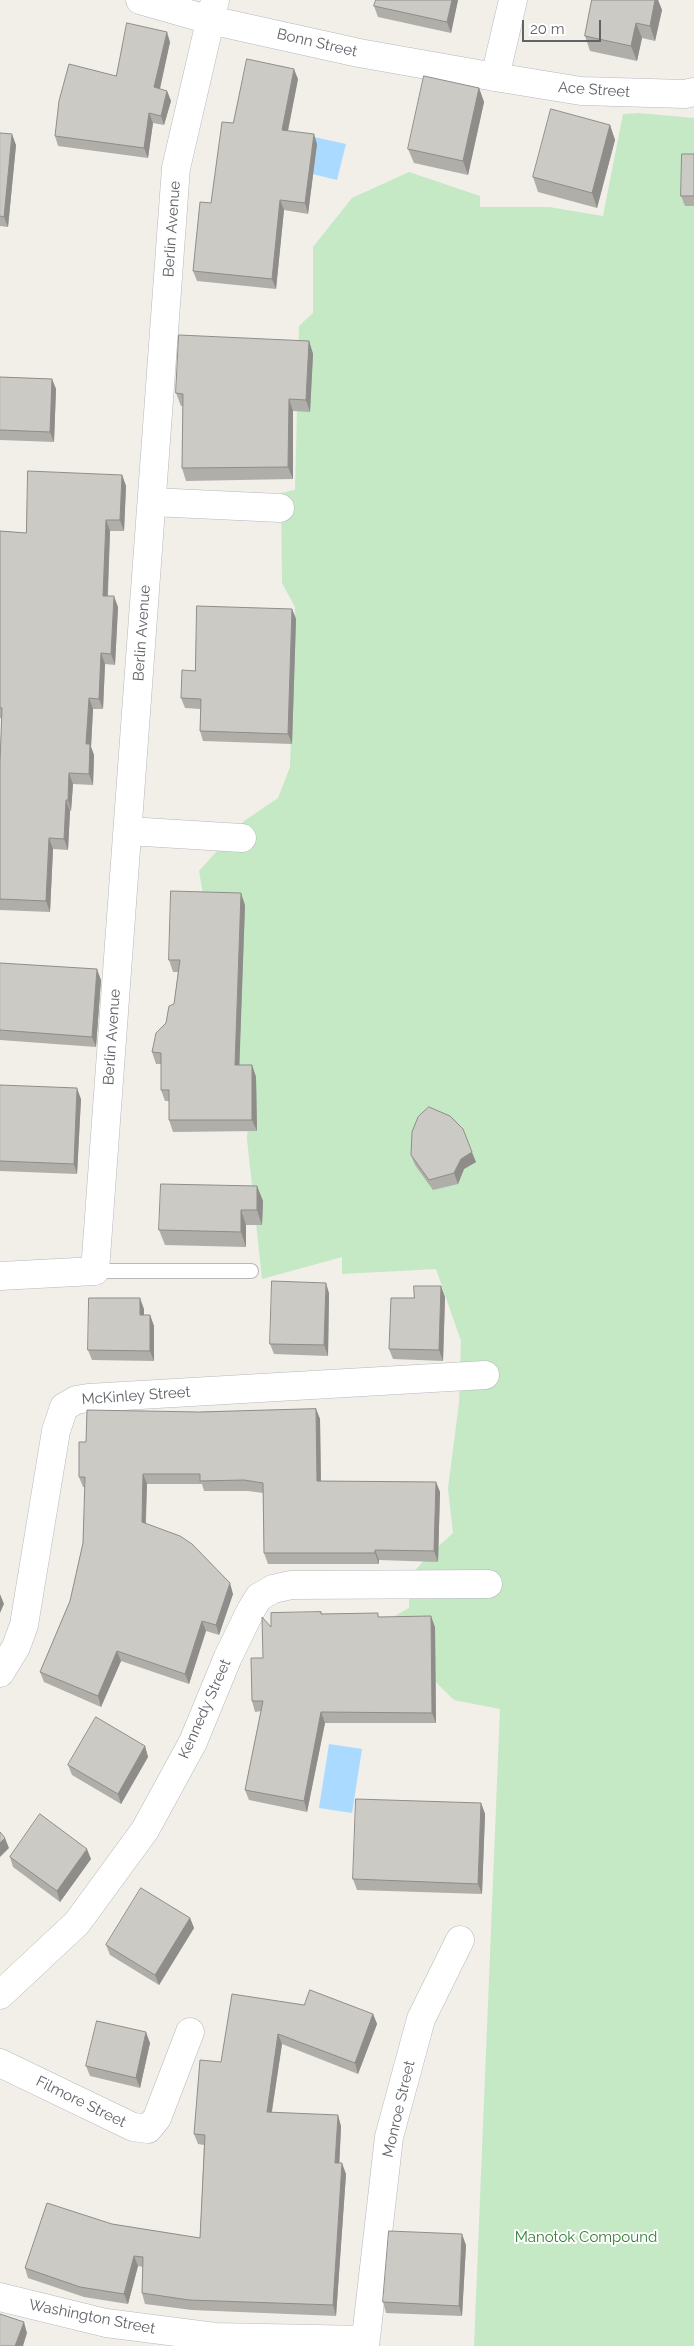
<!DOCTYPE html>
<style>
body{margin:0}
#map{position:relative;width:694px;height:2346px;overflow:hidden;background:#f1efe8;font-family:Raleway,sans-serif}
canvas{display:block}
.scale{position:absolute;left:522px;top:20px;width:79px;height:22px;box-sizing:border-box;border:2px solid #5f6368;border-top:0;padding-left:6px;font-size:15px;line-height:18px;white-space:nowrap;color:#5f6368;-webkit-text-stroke:4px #fff;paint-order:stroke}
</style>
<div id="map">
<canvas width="694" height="2346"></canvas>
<div class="scale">20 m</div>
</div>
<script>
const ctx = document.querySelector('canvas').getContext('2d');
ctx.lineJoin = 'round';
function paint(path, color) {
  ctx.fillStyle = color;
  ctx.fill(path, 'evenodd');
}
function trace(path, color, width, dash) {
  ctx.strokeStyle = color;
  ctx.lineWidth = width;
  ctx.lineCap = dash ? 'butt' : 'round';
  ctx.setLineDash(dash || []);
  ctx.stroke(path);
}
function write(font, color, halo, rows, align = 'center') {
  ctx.font = font + ' Raleway,sans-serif';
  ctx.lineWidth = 4;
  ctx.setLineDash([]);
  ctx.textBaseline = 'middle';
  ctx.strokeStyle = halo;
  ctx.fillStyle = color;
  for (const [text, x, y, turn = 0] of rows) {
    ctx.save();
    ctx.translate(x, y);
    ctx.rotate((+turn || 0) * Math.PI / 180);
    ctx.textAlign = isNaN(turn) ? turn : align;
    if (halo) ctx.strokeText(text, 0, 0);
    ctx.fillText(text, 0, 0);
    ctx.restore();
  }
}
paint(new Path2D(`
 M639 113 694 118V2346H474L500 1709 454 1700 408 1655 391 1618 409 1608V1577L430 1554 453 1533 448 1488 459 1403 461 1341 436 1269 342 1274V1257L262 1279 247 1139 251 1069 219 1067 217 973 199 871 244 821 278 798 290 767 295 607 282 583 281 493 295 490 299 326 313 313V247L352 198 409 172 480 196V207H549L603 216 623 114Z`), '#c5e8c5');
paint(new Path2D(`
 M300 134 346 144 337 180 292 169Z
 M329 1744 362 1749 352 1813 319 1808Z`), '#aadaff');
const lane = new Path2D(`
 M95 1271H251`);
const street = new Path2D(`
 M140 0 210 20 359 53 495 77 581 91 685 94 694 92
 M495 77 513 0
 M152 502 280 508
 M128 831 242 838
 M0 1276 95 1271 176 168 215 0
 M0 1673 16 1647 24 1625 56 1431 64 1407 76 1400 88 1398 485 1375
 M0 1995 77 1923 145 1830 193 1742 228 1657 251 1610 259 1597 273 1589 291 1585 488 1584
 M0 2063 133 2127 148 2129 157 2118 190 2032
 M0 2297 106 2323 215 2337 365 2340
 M365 2346 389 2137 421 2019 460 1940`);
trace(lane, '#b5b8bc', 16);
trace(street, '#b5b8bc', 29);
trace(lane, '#fff', 14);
trace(street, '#fff', 28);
paint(new Path2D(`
 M458 0 451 33 378 17 374 6Z
 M592 0H658L662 10 655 41 642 38 637 61 590 51 585 36Z
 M170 42 160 89 167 91 171 101 164 125 153 123 148 158 58 146 55 136 116 76Z
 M298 79 288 131 317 144 308 214 284 210 276 289 197 281 193 271 233 123Z
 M479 88 484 102 468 175 414 163 408 149Z
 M610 125 615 140 597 208 538 192 533 177Z
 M0 133 16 145 8 227 0 226Z
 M694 154V206H685L681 196Z
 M309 341 313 354 310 412 293 411V479L186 481 182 468 183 406H181L176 393Z
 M0 377 52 379 56 389 54 442 0 440Z
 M122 475 126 486 124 531H110L108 596 118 607 115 665 105 664 103 709H93L91 747 94 755 93 785 73 784 71 811H70L68 850 53 849 50 912 0 910V762L2 718H0V531L26 533Z
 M292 609 296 619 292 744 203 741 200 731V709L185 708 181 698 195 671Z
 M245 905 239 1065H252L256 1077 257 1131 173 1132 169 1120V1101H165L161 1090V1064H156L152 1052 166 1023 174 1004 178 972H173L169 960Z
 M0 963 101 980 96 1047 0 1040Z
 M0 1085 81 1099 77 1174 0 1171Z
 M411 1155 476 1162 464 1169 458 1184 433 1190 415 1165Z
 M257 1186 263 1201 262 1225H246V1247L165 1245 159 1230Z
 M441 1286 445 1297 443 1361 393 1359 389 1349 414 1298Z
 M329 1293 328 1356 274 1354 270 1344Z
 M144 1309V1315H150L154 1326V1361L92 1360 88 1350Z
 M316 1409 320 1419 321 1481 436 1482 440 1492 438 1562 379 1560V1564H268L264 1553 263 1493 248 1491H204L202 1484H147L146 1524 233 1594 219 1635 206 1631 189 1684 121 1661 101 1707 44 1682 40 1672 70 1601 83 1543 85 1487H83L79 1477 86 1442 199 1412Z
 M321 1612 322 1614 379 1617 435 1627 436 1723H325L307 1812 249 1800 245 1790 261 1711 255 1712 252 1701 271 1627Z
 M145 1746 148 1757 121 1804 72 1775 68 1765Z
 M481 1803 485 1814 482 1894 357 1890 353 1879Z
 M10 1857 91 1859 60 1902 13 1867Z
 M190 1918 194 1928 159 1985 110 1955 106 1945Z
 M304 2005 373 2014 377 2024 358 2074 282 2044 272 2112 341 2126 339 2163 346 2174 336 2316 192 2310 145 2304 142 2293 143 2267 138 2266 128 2304 84 2297 28 2278 25 2268 112 2224 200 2238 204 2145 198 2144 194 2134 221 2062Z
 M150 2043 140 2088 90 2076 86 2066Z
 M466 2245 462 2316 386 2313 383 2302Z`), '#afaea9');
paint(new Path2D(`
 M452 0H458L451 33 447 22Z
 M655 0H658L662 10 655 41 650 26Z
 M636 23 642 38 637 61 631 46Z
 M167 32 170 42 158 97 154 87Z
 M294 69 298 79 286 140 282 130Z
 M479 88 484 102 468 175 463 161Z
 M167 91 171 101 164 125 161 116Z
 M149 113 153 123 148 158 144 148Z
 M610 125 615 140 597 208 592 193Z
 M12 134 16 145 8 227 4 217Z
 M314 134 317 144 308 214 305 203Z
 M280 200 284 210 276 289 272 279Z
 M309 341 313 354 310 412 306 400Z
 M52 379 56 389 54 442 50 432Z
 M289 399 293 411V479L288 467Z
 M122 475 126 486 124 531 120 520Z
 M106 520 110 531 107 607 103 596Z
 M114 596 118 607 115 665 111 654Z
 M292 609 296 619 292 744 288 734Z
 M101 653 105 664 103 709 99 699Z
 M89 698 93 709 91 747 94 755 93 785 89 774 86 744Z
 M69 773 73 784 71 811 68 800Z
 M66 800 70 811 68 850 64 839Z
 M49 838 53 849 50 912 46 901Z
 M241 893 245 905 239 1077 235 1065Z
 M97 969 101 980 96 1047 92 1037Z
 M252 1065 256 1077 257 1131 252 1120Z
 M77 1088 81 1099 77 1174 74 1164Z
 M472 1152 476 1162 464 1169 458 1184 454 1173 461 1159Z
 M257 1186 263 1201 262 1225 257 1210Z
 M241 1210 246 1225V1247L241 1232Z
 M326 1283 329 1293 328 1356 324 1345Z
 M441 1286 445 1297 443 1361 439 1350Z
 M140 1298 144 1309V1326L140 1315Z
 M150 1315 154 1326V1361L150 1351Z
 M316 1409 320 1419 321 1491 317 1481Z
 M143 1474 147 1484 145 1533 142 1522Z
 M436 1482 440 1492 438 1562 434 1551Z
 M375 1550 379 1560V1564L375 1553Z
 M230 1583 233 1594 219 1635 216 1625Z
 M0 1594 4 1604 0 1613Z
 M431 1616 435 1627 436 1723 432 1713Z
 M202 1621 206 1631 189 1684 185 1674Z
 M117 1651 121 1661 101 1707 98 1696Z
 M321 1712 325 1723 307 1812 304 1801Z
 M145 1746 148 1757 121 1804 118 1794Z
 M481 1803 485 1814 482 1894 478 1884Z
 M5 1838 9 1848 0 1857V1843Z
 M87 1849 91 1859 60 1902 57 1891Z
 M190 1918 194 1928 159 1985 155 1975Z
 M373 2014 377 2024 358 2074 355 2063Z
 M146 2032 150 2043 140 2088 136 2078Z
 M278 2034 282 2044 270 2122 267 2112Z
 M338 2115 341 2126 339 2173 335 2163Z
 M342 2163 346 2174 336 2316 333 2305Z
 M462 2234 466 2245 462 2316 459 2306Z
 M134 2256 138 2266 128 2304 124 2294Z
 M24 2322 27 2333 23 2346H15Z`), '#8f8d8a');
const building = new Path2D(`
 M376 0H452L447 22 374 6Z
 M592 0H655L650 26 636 23 631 46 585 36Z
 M127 23 167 32 154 87 167 91 161 116 149 113 144 148 55 136 59 101 69 64 116 76Z
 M247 59 294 69 282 130 314 134 305 203 280 200 272 279 193 271 200 202 211 203 222 122 233 123Z
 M424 76 479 88 463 161 408 149Z
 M551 109 610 125 592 193 533 177Z
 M0 133 12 134 4 217 0 216Z
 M682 154H694V196H681Z
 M179 335 309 341 306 400 289 399 288 467 182 468 183 394 176 393Z
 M0 377 52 379 50 432 0 430Z
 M28 471 122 475 120 520H106L103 596H114L111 654 101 653 99 699 89 698 86 744H90L89 774 69 773 68 800H66L64 839 49 838 46 901 0 899V762L2 708H0V531L26 533Z
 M197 606 292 609 288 734 200 731 201 699 181 698 182 670 195 671Z
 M171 891 241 893 235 1065H252V1120H169V1090H161V1053L152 1052 156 1033 166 1023 169 1006 174 1004 180 960H169Z
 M0 963 97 969 92 1037 0 1030Z
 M0 1085 77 1088 74 1164 0 1161Z
 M429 1107 450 1116 463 1129 472 1152 461 1159 454 1173 429 1180 411 1155 412 1132 418 1117Z
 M161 1184 257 1186V1210H241V1232L159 1230Z
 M272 1281 326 1283 324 1345 270 1344Z
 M414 1286H441L439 1350 389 1349 391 1298H414Z
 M89 1298H140V1315H150V1351L88 1350Z
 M316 1409 317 1481 436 1482 434 1551 375 1550V1553H264L263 1483 244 1480 200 1481V1474H143L142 1522 180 1536 192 1544 230 1583 216 1625 202 1621 185 1674 117 1651 98 1696 40 1672 70 1601 83 1543 85 1477H79V1442H86L87 1410 199 1412Z
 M321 1612V1614L378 1613V1617L431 1616 432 1713 321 1712 304 1801 245 1790 263 1701H252L251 1658H263L262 1617 271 1627V1613Z
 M96 1717 145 1746 118 1794 68 1765Z
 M356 1799 481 1803 478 1884 353 1879Z
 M40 1814 87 1849 57 1891 10 1857Z
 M0 1832 5 1838 0 1843Z
 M141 1888 190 1918 155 1975 106 1945Z
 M310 1990 373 2014 355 2063 278 2034 267 2112 338 2115 335 2163H342L333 2305 189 2300 142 2293 143 2257 134 2256 124 2294 80 2287 25 2268 47 2203 112 2224 200 2238 205 2135 194 2134 200 2060 221 2062 232 1994 304 2005Z
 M97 2021 146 2032 136 2078 86 2066Z
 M389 2231 462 2234 459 2306 383 2302Z
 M0 2314 24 2322 15 2346H0Z`);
paint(building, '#cccac5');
trace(building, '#8f8d8a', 1);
write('15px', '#5f6368', '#fff', [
 ["Bonn Street",317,43,13],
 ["Ace Street",594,90,4],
 ["Berlin Avenue",172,229,-86],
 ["Berlin Avenue",142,633,-86],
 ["Berlin Avenue",112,1037,-86],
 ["McKinley Street",136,1396,-4],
 ["Kennedy Street",205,1709,-66],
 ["Filmore Street",81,2102,26],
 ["Monroe Street",399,2109,-77],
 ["Washington Street",92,2317,11]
]);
write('15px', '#348238', '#fff', [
 ["Manotok Compound",586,2237]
]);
</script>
